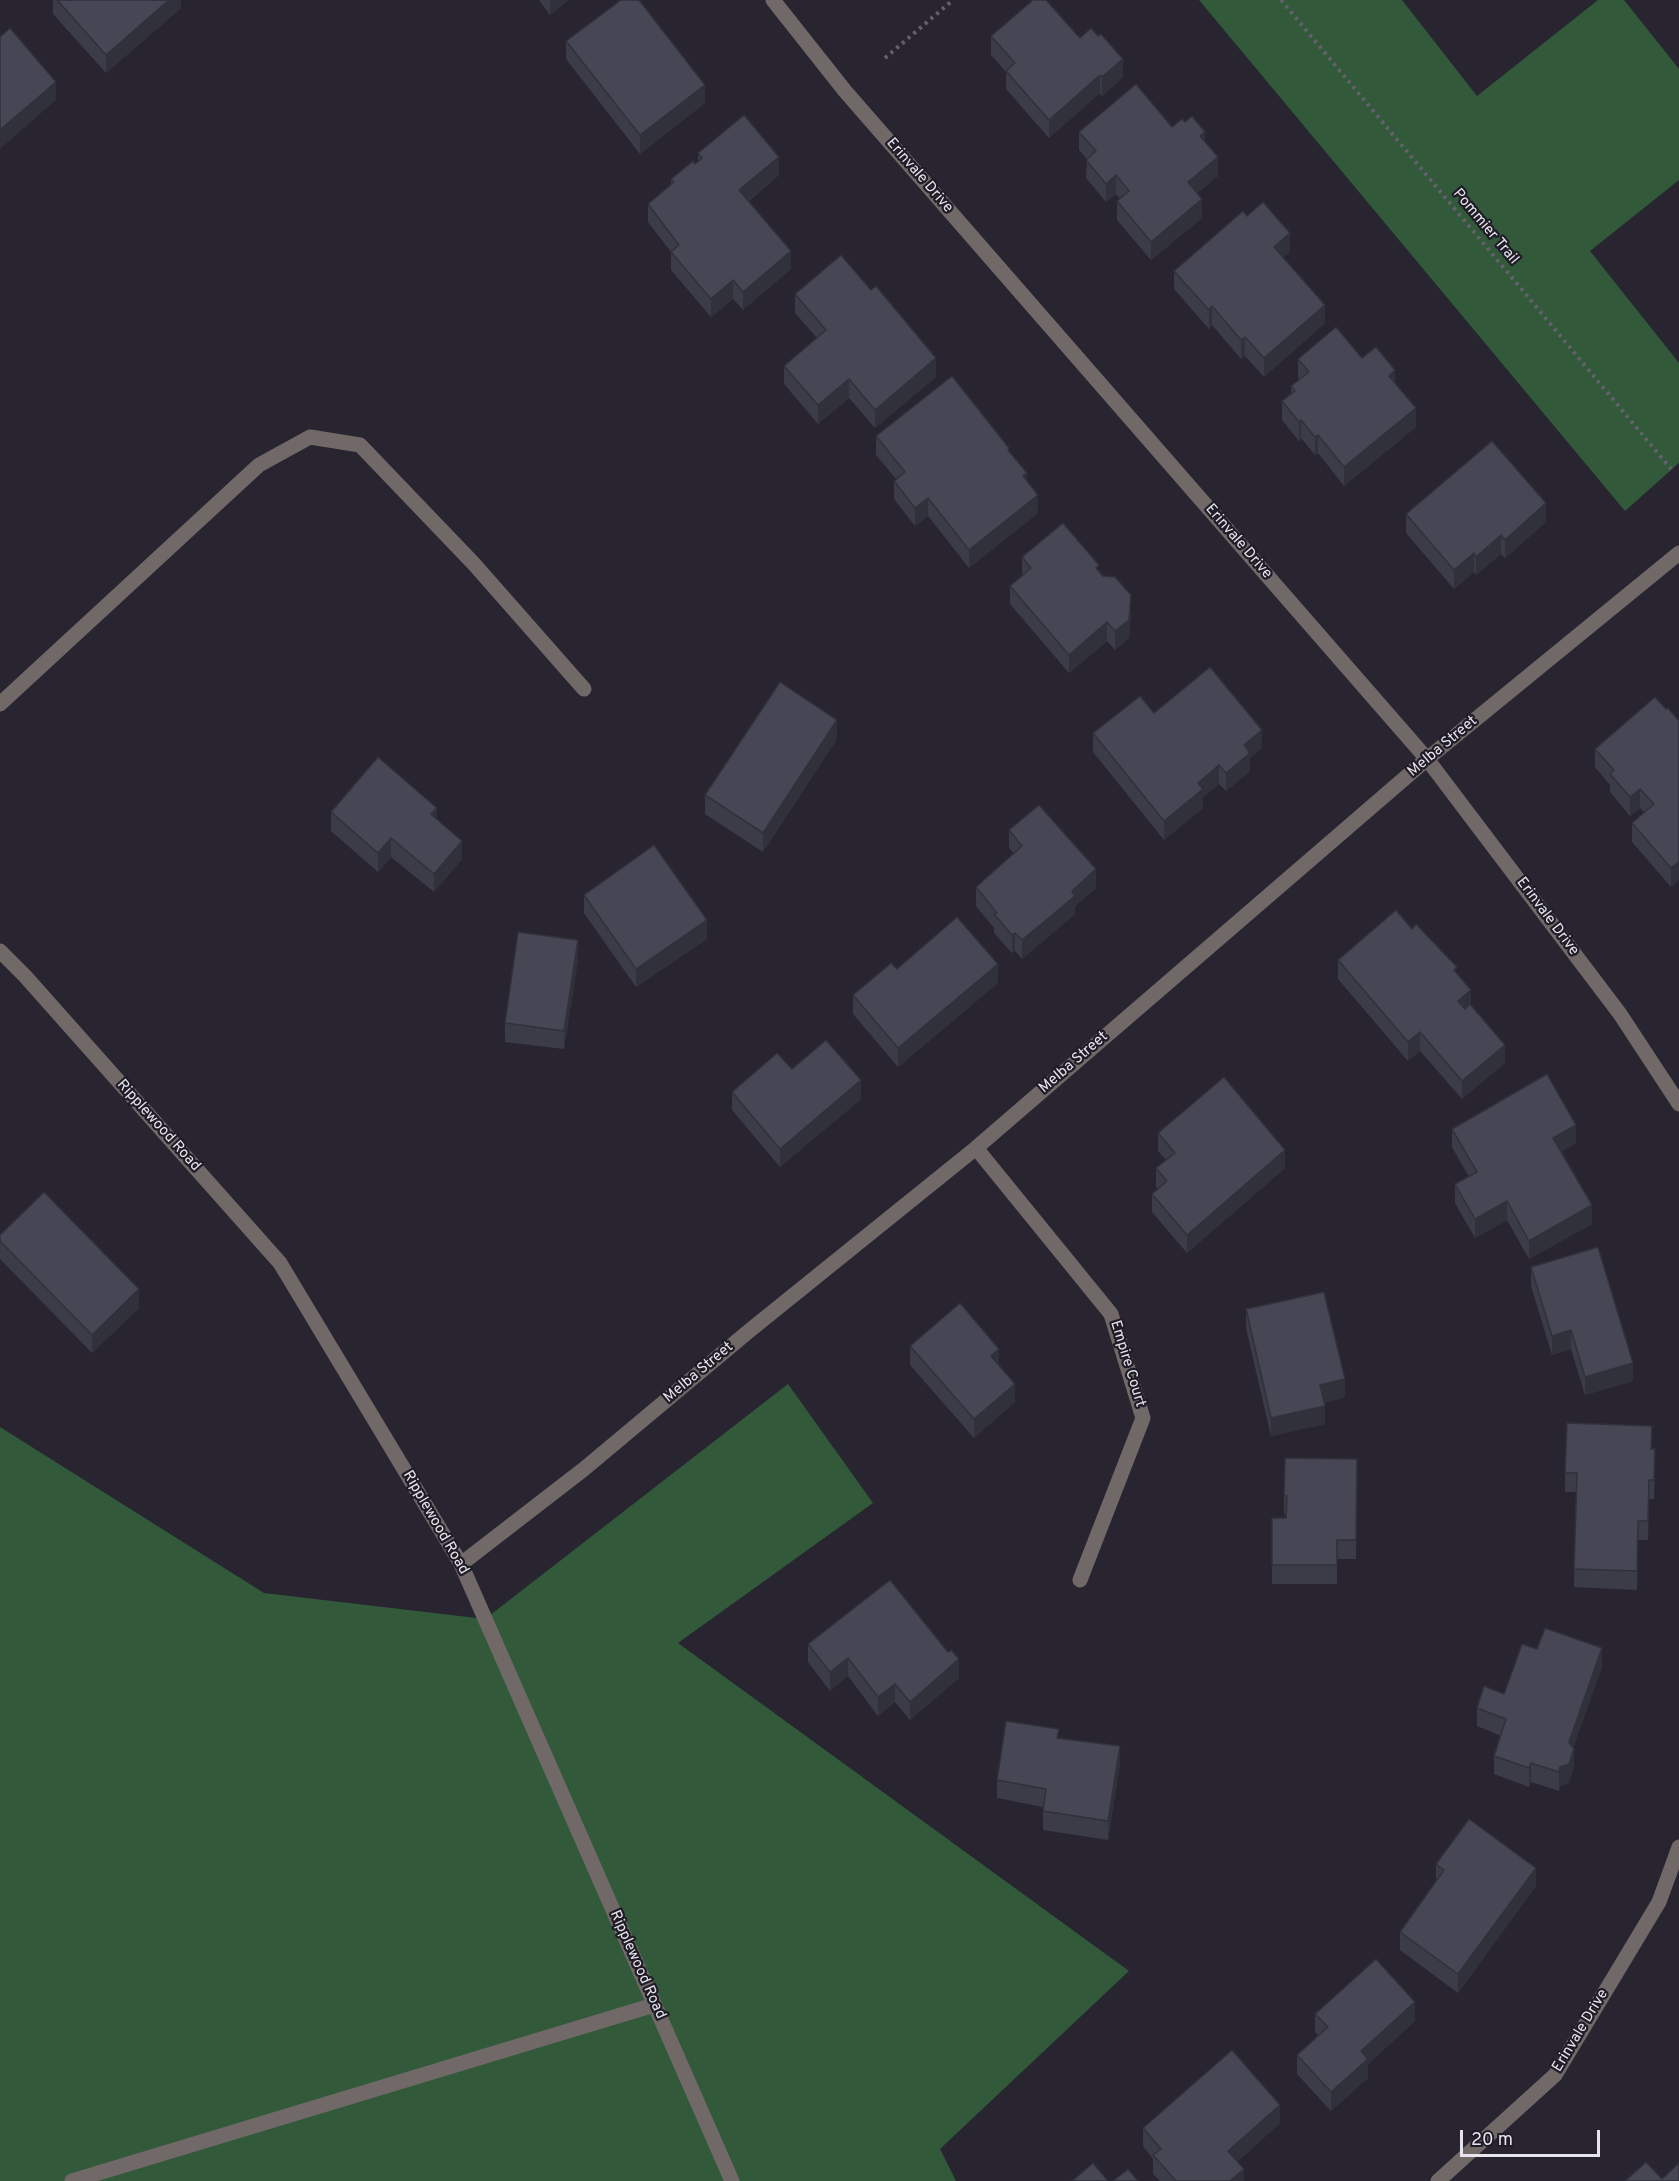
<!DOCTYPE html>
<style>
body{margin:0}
#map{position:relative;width:1679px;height:2181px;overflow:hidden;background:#282531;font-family:Overpass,sans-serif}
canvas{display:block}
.scale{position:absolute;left:1460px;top:2130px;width:140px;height:27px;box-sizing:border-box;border:3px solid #e6e4ec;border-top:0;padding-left:8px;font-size:18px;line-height:21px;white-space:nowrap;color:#e6e4ec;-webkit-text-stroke:4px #1f1c27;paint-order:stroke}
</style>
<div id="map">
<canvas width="1679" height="2181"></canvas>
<div class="scale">20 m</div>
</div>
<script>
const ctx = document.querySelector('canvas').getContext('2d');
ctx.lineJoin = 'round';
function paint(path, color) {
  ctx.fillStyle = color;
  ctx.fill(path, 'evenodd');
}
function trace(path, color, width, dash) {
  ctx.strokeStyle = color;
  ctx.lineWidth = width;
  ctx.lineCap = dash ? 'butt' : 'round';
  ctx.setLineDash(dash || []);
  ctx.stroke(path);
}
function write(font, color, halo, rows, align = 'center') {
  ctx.font = font + ' Overpass,sans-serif';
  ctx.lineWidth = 4.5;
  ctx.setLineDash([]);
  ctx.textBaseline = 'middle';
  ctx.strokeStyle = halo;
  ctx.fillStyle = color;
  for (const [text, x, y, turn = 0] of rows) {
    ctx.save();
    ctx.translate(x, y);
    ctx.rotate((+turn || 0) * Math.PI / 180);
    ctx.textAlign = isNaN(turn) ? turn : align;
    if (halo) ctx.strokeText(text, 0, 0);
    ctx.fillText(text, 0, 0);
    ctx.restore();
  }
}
paint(new Path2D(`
 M1199 0H1402L1477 96 1598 0H1624L1679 69V180L1590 251 1679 363V463L1625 511Z
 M788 1384 873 1503 678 1643 1129 1971 940 2149 956 2181H0V1427L264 1593 485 1619Z`), '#31593a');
trace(new Path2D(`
 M1281 0 1671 469
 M885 58 953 0`), '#64616c', 4, [3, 4.5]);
trace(new Path2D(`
 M773 0 845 91 1427 759 1620 1014 1679 1104
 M0 704 259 465 310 437 360 445 474 564 584 689
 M0 951 25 976 280 1263 461 1564 732 2181
 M976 1148 1111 1314 1143 1418 1080 1580
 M461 1564 584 1469 749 1331 976 1148 1427 759 1679 553
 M72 2181 654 2005
 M1438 2181 1555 2075 1659 1902 1679 1847`), '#716968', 15);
paint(new Path2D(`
 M53 0H181V8L106 73 53 14Z
 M539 0H568L550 15Z
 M991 36 1080 38 1123 77 1102 96 1100 93 1049 138 1006 89V72L991 55Z
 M566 41 705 103 640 154 566 59Z
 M1172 127 1205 143 1218 176 1197 193 1202 218 1151 260 1117 220V201L1120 199 1116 194 1106 202 1086 178 1087 159 1079 150V132Z
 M698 153 779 175 749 201 791 269 743 310 733 299 711 317 671 270V252L648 222V204L671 184V179L698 162Z
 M1247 216 1290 252 1283 257 1325 323 1264 377 1245 356 1241 359 1212 325 1209 329 1174 289V271Z
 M795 294 936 377 875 428 849 398 818 424 784 384V366L817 338 795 313Z
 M1362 358 1395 384 1416 427 1344 486 1318 453 1315 455 1301 438 1299 441 1282 420V401L1291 394V386L1299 379 1298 377V359Z
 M876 436 1009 451 1027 482 1038 513 969 568 928 516 915 526 894 499V481L896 479 876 455Z
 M1406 514 1546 522 1505 558 1501 554 1476 575 1474 572 1454 589 1406 533Z
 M1022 557 1099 572 1131 614 1129 638 1115 650 1107 641 1069 673 1010 604V586L1022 576Z
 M1666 709 1679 721 1671 887 1632 842V823L1644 812 1640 808 1630 816 1610 792V785L1595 767V749Z
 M1154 713 1262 748 1250 758V771L1226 791 1219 784 1203 797V808L1164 840 1093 752V733Z
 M837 739 763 852 705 814V795Z
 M331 812 437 820 462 859 434 892 391 857 378 872 331 831Z
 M1009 830 1096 888 1075 906V914L1022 959 1015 951 1012 953 994 933V928L976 906V887L1014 854 1009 848Z
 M584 895 707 939 636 987 584 913Z
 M1412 929 1457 973 1471 1006 1505 1063 1462 1099 1420 1051 1408 1061 1338 979V960Z
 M578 959 564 1049 505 1042V1023Z
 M897 969 998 983 898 1067 853 1014V995Z
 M792 1069 861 1099 780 1167 732 1110V1092Z
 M1452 1129 1576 1143 1561 1152 1592 1224 1529 1259 1507 1220 1475 1238 1455 1203V1184L1469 1177 1452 1147Z
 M1158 1133 1285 1168 1187 1253 1152 1212V1194L1158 1189 1156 1187V1168L1166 1160 1158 1151Z
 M0 1235 139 1308 92 1353 0 1259Z
 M1531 1267 1633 1381 1585 1395 1571 1349 1552 1355 1531 1286Z
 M1246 1309 1345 1397 1324 1403 1325 1424 1271 1436 1246 1328Z
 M910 1346 999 1365 1015 1402 974 1438 910 1365Z
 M1652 1449 1655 1468 1654 1499H1649L1648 1540H1638L1637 1590 1574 1587 1576 1492H1565V1473Z
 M1357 1459 1356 1559H1337V1584H1272V1518H1286L1287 1515 1284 1514V1496Z
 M808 1644 959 1678 910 1720 895 1702 878 1716 848 1676 830 1691 808 1662Z
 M1537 1649 1602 1667 1573 1748 1574 1767 1569 1783 1560 1786 1559 1791 1531 1782 1529 1787 1494 1774V1756L1501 1736 1477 1726V1708L1504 1694Z
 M1059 1738 1120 1764 1108 1840 1043 1830V1807L997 1798V1780Z
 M1436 1864 1536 1886 1458 1993 1400 1950V1932L1436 1882Z
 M1315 2014 1415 2021 1368 2064V2078L1331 2111 1297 2074V2055L1318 2035 1315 2032Z
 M1280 2123 1237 2162 1244 2181H1160L1153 2174V2159L1143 2146V2128Z`), '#3c3c48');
paint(new Path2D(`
 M169 0H181V8L106 73V55Z
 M550 0H568L550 15Z
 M1123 59V77L1102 96V77Z
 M1100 75V93L1049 138V120Z
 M56 82V100L0 149V130Z
 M705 85V103L640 154V135Z
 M1205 132V150L1200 136Z
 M779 157V175L739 208V190Z
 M1218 157V176L1188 201V182Z
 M1116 175V194L1106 202V184Z
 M1202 199V218L1151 260V242Z
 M1290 233V252L1274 265V247Z
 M791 251V269L743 310V292Z
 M733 280V299L711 317V299Z
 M1325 305V323L1264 377V358Z
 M1212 306V325L1209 329V310Z
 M1245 337V356L1241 359V340Z
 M936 358V377L875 428V410Z
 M1395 370V389L1389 376Z
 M849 379V398L818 424V405Z
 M1416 408V427L1344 486V467Z
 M1301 420V438L1299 441V422Z
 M1318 435V453L1315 455V437Z
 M1027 473V492L1023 476Z
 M1038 495V513L969 568V550Z
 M928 498V516L915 526V508Z
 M1546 503V522L1505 558V540Z
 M1501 535V554L1476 575V557Z
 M1474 553V572L1454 589V570Z
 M1131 595V614L1129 638 1115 650V631Z
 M1107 622V641L1069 673V655Z
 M837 720V739L763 852V833Z
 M1262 730V748L1250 758V771L1226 791V773L1244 745Z
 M1219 765V784L1203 797V808L1164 840V821L1198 783Z
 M1640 789V808L1630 816V797Z
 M437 808V826L431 814Z
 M391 838V857L378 872V853Z
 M462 841V859L434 892V874Z
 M1679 862V880L1671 887V868Z
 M1096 869V888L1075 906V914L1022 959V940L1072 891Z
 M707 920V939L636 987V969Z
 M1015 933V951L1012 953V935Z
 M578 940V959L564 1049V1031Z
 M998 964V983L898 1067V1048Z
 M1471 990V1008L1458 1020V1001Z
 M1420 1032V1051L1408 1061V1042Z
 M1505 1045V1063L1462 1099V1081Z
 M861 1080V1099L780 1167V1149Z
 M1576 1125V1143L1553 1157V1138Z
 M1285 1150V1168L1187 1253V1235Z
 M1507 1201V1220L1475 1238V1219Z
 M1592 1205V1224L1529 1259V1241Z
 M139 1289V1308L92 1353V1335Z
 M1571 1330V1349L1552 1355V1336Z
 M999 1349V1367L991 1356Z
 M1633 1363V1381L1585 1395V1377Z
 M1345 1379V1397L1320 1404V1385Z
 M1015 1384V1402L974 1438V1419Z
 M1325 1406V1424L1271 1436V1418Z
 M1602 1648V1667L1569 1760V1742Z
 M848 1658V1676L830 1691V1672Z
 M959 1659V1678L910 1720V1702Z
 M895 1684V1702L878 1716V1697Z
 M1120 1746V1764L1108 1840V1821Z
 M1574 1749V1767L1569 1783 1560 1786 1559 1791V1772L1560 1767Z
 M1531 1763V1782L1529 1787V1768Z
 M1536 1868V1886L1458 1993V1974Z
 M1415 2002V2021L1368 2064V2078L1331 2111V2092L1361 2051Z
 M1280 2105V2123L1228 2170V2151Z
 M1244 2169V2181H1230Z`), '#31313b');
const building = new Path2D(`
 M57 0H169L106 55Z
 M621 0H639L705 85 640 135 566 41Z
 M1033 0H1046L1080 38 1091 28 1098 36 1101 34 1123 59 1102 77 1100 75 1049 120 1006 71 1015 63 991 36Z
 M10 28 56 82 0 130V37Z
 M1136 84 1172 127 1182 119 1185 122 1192 116 1205 132 1200 136 1218 157 1188 182 1202 199 1151 242 1117 201 1129 191 1116 175 1106 184 1086 160 1096 151 1079 132Z
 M744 115 779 157 739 190 791 251 743 292 733 280 711 299 671 252 679 245 648 204 674 182 671 179 693 161 695 164 702 158 698 153Z
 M1263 202 1290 233 1274 247 1325 305 1264 358 1245 337 1241 340 1212 306 1209 310 1174 271 1243 211 1247 216Z
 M841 255 871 290 876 286 936 358 875 410 849 379 818 405 784 366 826 330 795 294Z
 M1336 327 1362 358 1376 347 1395 370 1389 376 1416 408 1344 467 1318 435 1315 437 1301 420 1299 422 1282 401 1295 391 1291 386 1309 372 1298 359Z
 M952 376 1009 448 1008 450 1027 473 1023 476 1038 495 969 550 928 498 915 508 894 481 905 472 876 436Z
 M1492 441 1546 503 1505 540 1501 535 1476 557 1474 553 1454 570 1406 514Z
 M1063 523 1099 565 1096 568 1103 576 1115 577 1131 595 1129 620 1115 631 1107 622 1069 655 1010 586 1031 568 1022 557Z
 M1210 667 1262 730 1244 745 1250 753 1226 773 1219 765 1198 783 1203 789 1164 821 1093 733 1140 696 1154 713Z
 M780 682 837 720 763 833 705 795Z
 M1655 697 1666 709 1668 708 1679 721V862L1671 868 1632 823 1654 804 1640 789 1630 797 1610 774 1614 770 1595 749Z
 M378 757 437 808 431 814 462 841 434 874 391 838 378 853 331 812Z
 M1039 805 1096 869 1072 891 1075 896 1022 940 1015 933 1012 935 994 914 997 913 976 887 1022 846 1009 830Z
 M654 845 707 920 636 969 584 895Z
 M1396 910 1412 929 1416 924 1457 967 1454 970 1471 990 1458 1001 1465 1009 1470 1004 1505 1045 1462 1081 1420 1032 1408 1042 1338 960Z
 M957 917 998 964 898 1048 853 995 891 963 897 969Z
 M518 932 578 940 564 1031 505 1023Z
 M826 1040 861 1080 780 1149 732 1092 777 1053 792 1069Z
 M1547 1074 1576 1125 1553 1138 1592 1205 1529 1241 1507 1201 1475 1219 1455 1184 1477 1172 1452 1129Z
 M1224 1077 1285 1150 1187 1235 1152 1194 1167 1181 1156 1168 1175 1153 1158 1133Z
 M44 1192 139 1289 92 1335 0 1241V1235Z
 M1598 1247 1633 1363 1585 1377 1571 1330 1552 1336 1531 1267Z
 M1324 1292 1345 1379 1320 1385 1325 1406 1271 1418 1246 1309Z
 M960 1303 999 1349 991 1356 1015 1384 974 1419 910 1346Z
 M1567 1423 1652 1426 1651 1449H1655L1654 1480H1649L1648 1521H1638L1637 1571 1574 1569 1577 1473H1565Z
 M1285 1458 1357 1459 1356 1540H1337V1565H1272V1518H1286L1287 1496H1284Z
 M890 1580 948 1652 951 1650 959 1659 910 1702 895 1684 878 1697 848 1658 830 1672 808 1644Z
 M1545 1628 1602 1648 1569 1742 1574 1749 1569 1764 1560 1767 1559 1772 1531 1763 1529 1768 1494 1756 1506 1719 1477 1708 1484 1686 1504 1694 1522 1644 1537 1649Z
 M1006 1721 1059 1729 1057 1738 1120 1746 1108 1821 1043 1811 1046 1789 997 1780Z
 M1469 1819 1536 1868 1458 1974 1400 1932 1444 1870 1436 1864Z
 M1376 1959 1415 2002 1361 2051 1368 2059 1331 2092 1297 2055 1328 2027 1315 2014Z
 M1232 2050 1280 2105 1228 2151 1244 2169 1230 2181H1176L1153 2155 1161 2149 1143 2128Z
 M1646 2162 1662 2179 1679 2163V2181H1625Z
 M1093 2163 1108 2181H1072Z
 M1128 2169 1138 2181H1113Z`);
paint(building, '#464654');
trace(building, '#31313b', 1.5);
write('15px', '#e6e4ec', '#1f1c27', [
 ["Erinvale Drive",919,176,49],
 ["Pommier Trail",1485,227,50],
 ["Erinvale Drive",1238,542,49],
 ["Melba Street",1443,747,-40],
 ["Erinvale Drive",1547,917,53],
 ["Melba Street",1074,1063,-41],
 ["Ripplewood Road",158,1126,48],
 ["Empire Court",1127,1364,73],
 ["Melba Street",699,1373,-40],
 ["Ripplewood Road",435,1523,60],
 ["Ripplewood Road",637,1965,66],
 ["Erinvale Drive",1581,2031,-59]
]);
</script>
